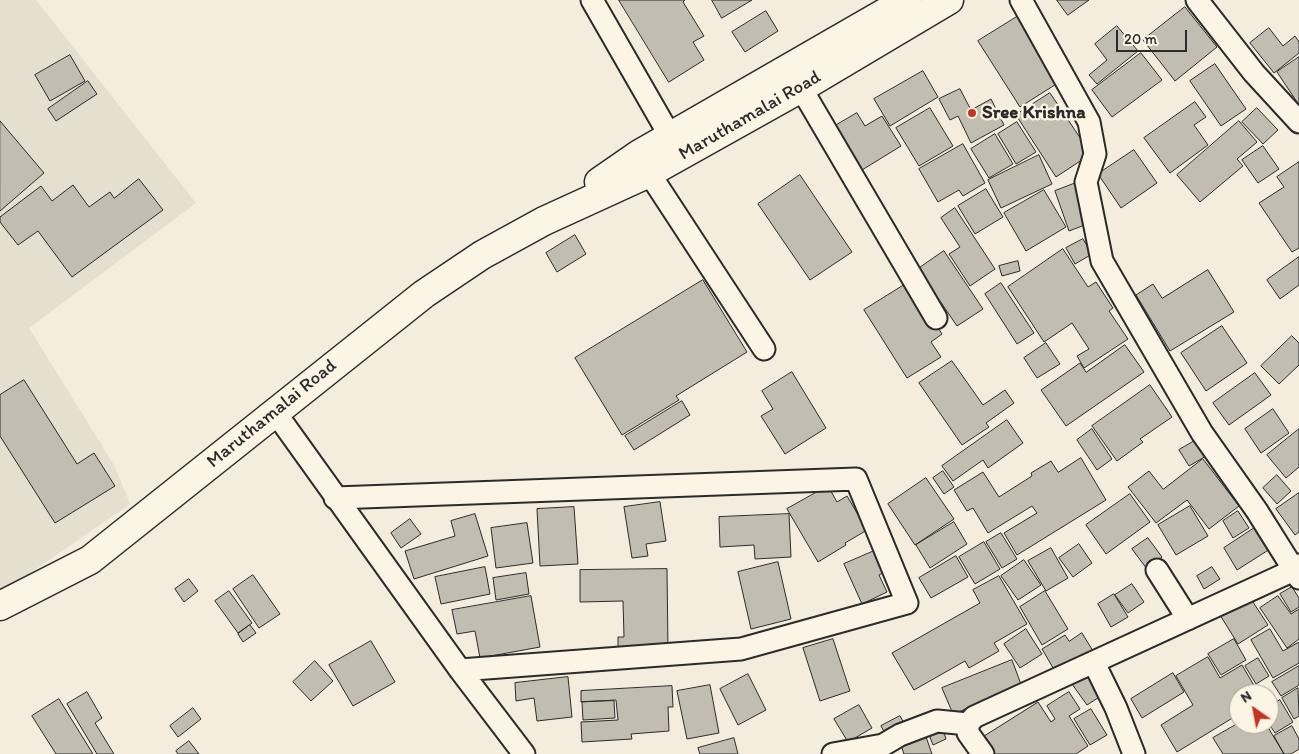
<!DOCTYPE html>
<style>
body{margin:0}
#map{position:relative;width:1299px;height:754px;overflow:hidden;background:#f4edde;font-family:Itim,sans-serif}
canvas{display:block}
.north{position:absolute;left:1229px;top:684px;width:50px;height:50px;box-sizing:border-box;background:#fcf5e5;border:1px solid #a8a49b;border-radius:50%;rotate:327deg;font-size:14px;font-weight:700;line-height:20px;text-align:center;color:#2b2b2b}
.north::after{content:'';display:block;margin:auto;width:18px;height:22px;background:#c8321e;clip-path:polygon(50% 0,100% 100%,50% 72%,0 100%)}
.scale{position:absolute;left:1116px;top:30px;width:71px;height:22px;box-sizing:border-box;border:2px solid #2b2b2b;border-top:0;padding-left:6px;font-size:15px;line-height:18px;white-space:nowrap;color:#2b2b2b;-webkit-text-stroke:4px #fcf5e5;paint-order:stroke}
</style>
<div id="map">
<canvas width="1299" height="754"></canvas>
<div class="north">N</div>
<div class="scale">20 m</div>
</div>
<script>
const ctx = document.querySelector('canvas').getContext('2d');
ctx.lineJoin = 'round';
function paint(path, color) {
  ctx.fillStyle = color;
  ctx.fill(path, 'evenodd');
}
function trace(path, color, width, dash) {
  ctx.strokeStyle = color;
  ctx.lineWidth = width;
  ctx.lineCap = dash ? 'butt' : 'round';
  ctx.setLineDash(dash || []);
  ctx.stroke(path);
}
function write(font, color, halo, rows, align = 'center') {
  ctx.font = font + ' Itim,sans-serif';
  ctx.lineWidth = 4.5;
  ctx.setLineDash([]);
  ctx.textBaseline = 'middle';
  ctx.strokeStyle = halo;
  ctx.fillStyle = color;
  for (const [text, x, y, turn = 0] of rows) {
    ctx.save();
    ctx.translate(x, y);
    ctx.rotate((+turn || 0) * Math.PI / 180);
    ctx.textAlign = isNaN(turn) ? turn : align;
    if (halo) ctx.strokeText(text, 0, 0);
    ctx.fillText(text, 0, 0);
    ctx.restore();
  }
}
paint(new Path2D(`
 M0 0H36L196 203 29 328 114 465 130 504 0 594Z`), '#e5dfd0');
const building = new Path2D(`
 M619 0H685L683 2 704 36 693 42 704 60 669 82Z
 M712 0H752L722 18Z
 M1057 0H1089L1068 15Z
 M1185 7 1217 47 1175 81 1143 40Z
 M766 11 778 31 745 52 732 32Z
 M1020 15 1061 81 1020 107 978 41Z
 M1117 26 1138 51 1097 84 1089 75 1107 60 1095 44Z
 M1269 28 1283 46 1295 36 1299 42V53L1274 73 1250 43Z
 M1141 53 1162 80 1112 117 1092 90Z
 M70 55 85 81 50 101 35 75Z
 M1299 57V105L1277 72Z
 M1215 64 1246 109 1221 126 1190 81Z
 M923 71 938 97 890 126 874 99Z
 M88 81 97 94 56 121 48 109Z
 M960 89 971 110 991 99 1004 125 971 143 958 116 950 120 939 99Z
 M1050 93 1091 154 1056 177 1016 115Z
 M1195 102 1206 117 1194 125 1208 145 1170 173 1144 138Z
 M930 108 953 146 919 166 896 128Z
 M1257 108 1278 130 1263 144 1242 122Z
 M857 113 865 126 882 116 901 146 862 170 835 126Z
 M0 121 44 173 0 211Z
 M1239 121 1257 142 1237 159 1243 166 1200 202 1177 175Z
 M1017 122 1036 152 1016 164 998 134Z
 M995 134 1013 164 989 178 971 149Z
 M963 144 985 183 963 196 959 190 938 202 919 169Z
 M1263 146 1279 169 1258 183 1242 160Z
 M1134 150 1157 183 1121 208 1098 174Z
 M1039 155 1052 184 1001 208 988 180Z
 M1299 162V248L1292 252 1259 203 1284 187 1277 177Z
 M800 175 852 252 810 280 758 204Z
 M139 179 163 210 72 277 38 231 18 245 0 222V217L41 186 52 201 73 185 89 207 110 192 114 198Z
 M1076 183 1090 223 1069 231 1055 191Z
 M986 189 1003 217 975 234 958 206Z
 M1044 190 1066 227 1026 251 1004 213Z
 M955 208 995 269 970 286 949 254 960 247 941 218Z
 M575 235 586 254 557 272 546 253Z
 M1083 239 1092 254 1075 264 1066 248Z
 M1063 249 1088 287 1096 282 1113 308 1109 311 1128 339 1084 368 1077 356 1089 349 1072 323 1044 342 1008 287Z
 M944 251 983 309 957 326 918 269Z
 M1299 257V285L1280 299 1267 280Z
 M1018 261 1020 271 1002 276 999 266Z
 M1208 270 1234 312 1170 351 1136 295 1153 284 1162 298Z
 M703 280 747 352 676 396 679 400 622 435 575 358Z
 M909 282 942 334 931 342 941 357 907 378 864 310Z
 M1001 283 1034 333 1017 344 985 294Z
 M1222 326 1247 363 1206 391 1181 353Z
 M1292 336 1299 343V365L1279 384 1261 366Z
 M1046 343 1060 364 1037 378 1024 358Z
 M1125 345 1144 372 1066 426 1041 390 1080 363 1086 372Z
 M952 361 983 405 1005 390 1014 403 986 423 989 427 962 445 919 383Z
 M792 372 826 428 785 454 761 416 773 409 762 391Z
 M1255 373 1271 395 1229 425 1213 403Z
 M24 380 77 464 94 453 115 486 55 523 0 436V395Z
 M1150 385 1172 417 1140 439 1143 442 1117 461 1092 426Z
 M682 401 690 415 634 450 625 436Z
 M1273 409 1289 433 1261 453 1245 429Z
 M1007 420 1023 443 988 468 983 460 953 481 942 466Z
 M1092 429 1112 459 1097 470 1077 440Z
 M1299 429V467L1286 478 1267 455Z
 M1198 439 1208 455 1189 466 1179 450Z
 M1081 458 1106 500 1017 555 1004 533 1037 513 1032 506 988 533 973 508 967 511 954 490 983 472 999 497 1032 476 1031 473 1051 461 1058 472Z
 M1203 459 1239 506 1209 529 1187 500 1156 523 1128 487 1149 471 1163 489Z
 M943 471 954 487 944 494 933 478Z
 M1277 475 1291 491 1277 504 1263 488Z
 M926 478 954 519 915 545 888 504Z
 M828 486 837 502 847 496 867 530 845 543 846 545 818 562 787 509Z
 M1299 493V532L1295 535 1276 509Z
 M1130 494 1150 522 1106 554 1086 525Z
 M660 502 666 541 646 544 648 556 632 558 624 507Z
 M1190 506 1208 536 1176 555 1158 525Z
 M574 507 578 564 540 566 537 509Z
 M1238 511 1249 528 1233 538 1223 521Z
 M475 514 488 556 414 579 405 551 455 536 451 521Z
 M789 514 791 557 755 559 754 545 720 547 719 517Z
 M410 519 421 534 401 548 391 533Z
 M954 522 967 544 930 568 916 545Z
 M527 523 533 563 496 568 491 528Z
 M1256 527 1270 549 1237 570 1224 548Z
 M1001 533 1017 559 1002 568 986 542Z
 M1148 538 1162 557 1147 569 1132 549Z
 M984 542 1000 569 975 584 959 557Z
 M1079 544 1092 563 1073 577 1059 558Z
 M881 548 890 569 879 575 887 592 862 604 844 564Z
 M1051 548 1068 578 1046 591 1028 561Z
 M956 556 968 577 931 598 919 578Z
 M1024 560 1041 585 1018 600 1001 576Z
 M778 562 791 619 751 629 738 572Z
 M485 567 490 594 441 604 435 577Z
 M1212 567 1220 579 1204 589 1197 576Z
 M667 569 668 649 618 650V637H624L623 601 580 602V570Z
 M526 573 529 594 496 600 493 578Z
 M253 575 280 614 259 628 233 589Z
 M999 576 1027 624 994 643 999 651 969 668 965 661 914 690 892 653 980 603 973 590Z
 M189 579 198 591 184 602 175 589Z
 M1132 584 1144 602 1128 613 1115 595Z
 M1292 587 1299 598V607L1291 612 1280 594Z
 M229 591 252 623 238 633 215 601Z
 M1045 591 1068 629 1042 645 1020 607Z
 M1114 594 1128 617 1111 627 1098 604Z
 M531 596 540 647 480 658 475 631 457 634 452 610Z
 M1249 596 1268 625 1238 644 1220 615Z
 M1278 596 1291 614 1299 609V639L1287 648 1260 608Z
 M250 625 256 633 243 642 238 634Z
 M1026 629 1042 654 1020 668 1004 644Z
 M1270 629 1283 651 1299 642V663L1273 678 1251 640Z
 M1082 633 1093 651 1056 673 1042 649 1065 635 1069 641Z
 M833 639 850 691 820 701 803 648Z
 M1234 639 1246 660 1221 675 1208 654Z
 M371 641 395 682 353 706 329 665Z
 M1208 657 1220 678 1242 665 1259 694H1239V714L1177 752 1161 725 1193 705 1176 676Z
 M1258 658 1269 676 1256 684 1245 666Z
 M1012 660 1022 687 953 714 942 688Z
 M315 661 333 681 311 701 293 682Z
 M1299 666V685L1281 696 1272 682Z
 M1089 673 1104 694 1087 705 1072 684Z
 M1173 673 1184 692 1142 718 1131 699Z
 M748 674 766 710 738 725 720 689Z
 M568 677 572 717 537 721 534 698 516 701 515 683Z
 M710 685 719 733 687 739 677 691Z
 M672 686 673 707H668L669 731 631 734 632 739 582 742 581 722 618 720 616 700 581 702V691Z
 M1298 688 1299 716 1294 719 1282 698Z
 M87 692 102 718 95 723 114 754H97L67 704Z
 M1069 692 1080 709 1069 716 1088 746 1076 754H992L981 738 1038 702 1051 722 1055 719 1047 706Z
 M59 699 93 754H56L32 716Z
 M1280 700 1293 722 1275 733 1269 724V707Z
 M614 701 615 718 583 720 582 702Z
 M859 705 872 728 848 742 834 719Z
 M193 708 201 719 178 737 170 726Z
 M1091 709 1107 735 1090 745 1074 719Z
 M900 716 907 728 888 739 881 726Z
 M1239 723V724H1266L1284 754H1223L1213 738Z
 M942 726 946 739 933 745 928 732Z
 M1292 726 1299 739V749L1291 754H1284L1274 736Z
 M924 731 932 754H904L899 739Z
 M734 738 738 754H700L698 748Z
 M189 741 199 754H178L176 751Z`);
paint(building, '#c2bdb1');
trace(building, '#2b2b2b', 1);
const street = new Path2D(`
 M592 0 670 136
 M1021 0 1089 122 1095 154 1086 182 1102 261 1202 433 1257 511 1299 578
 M1197 0 1254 73 1299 122
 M801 88 936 318
 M649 173 764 349
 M275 412 460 670 524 754
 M335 498 856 479 907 603 741 649 460 670
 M1157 570 1188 619
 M1094 663 1116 708 1134 754
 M833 754 883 745 900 735 937 721 968 724
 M983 754 968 733V724L974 717 1294 570 1299 565`);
const primary = new Path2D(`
 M599 182 638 155 907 0
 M0 606 90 560 424 294 482 255 544 221 649 173 801 88 949 0`);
trace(street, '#2b2b2b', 25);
trace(primary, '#2b2b2b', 31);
trace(street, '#fcf5e5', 21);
trace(primary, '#fcf5e5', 28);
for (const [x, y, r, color] of [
 [972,113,5,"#c8321e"]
]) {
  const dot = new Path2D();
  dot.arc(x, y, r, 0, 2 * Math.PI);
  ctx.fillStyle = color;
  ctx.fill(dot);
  trace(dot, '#fcf5e5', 2);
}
write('bold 19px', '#2b2b2b', '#fcf5e5', [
 ["Sree Krishna",982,113]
], 'left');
write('19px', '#2b2b2b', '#fcf5e5', [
 ["Maruthamalai Road",750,116,-30],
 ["Maruthamalai Road",272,414,-39]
]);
</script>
